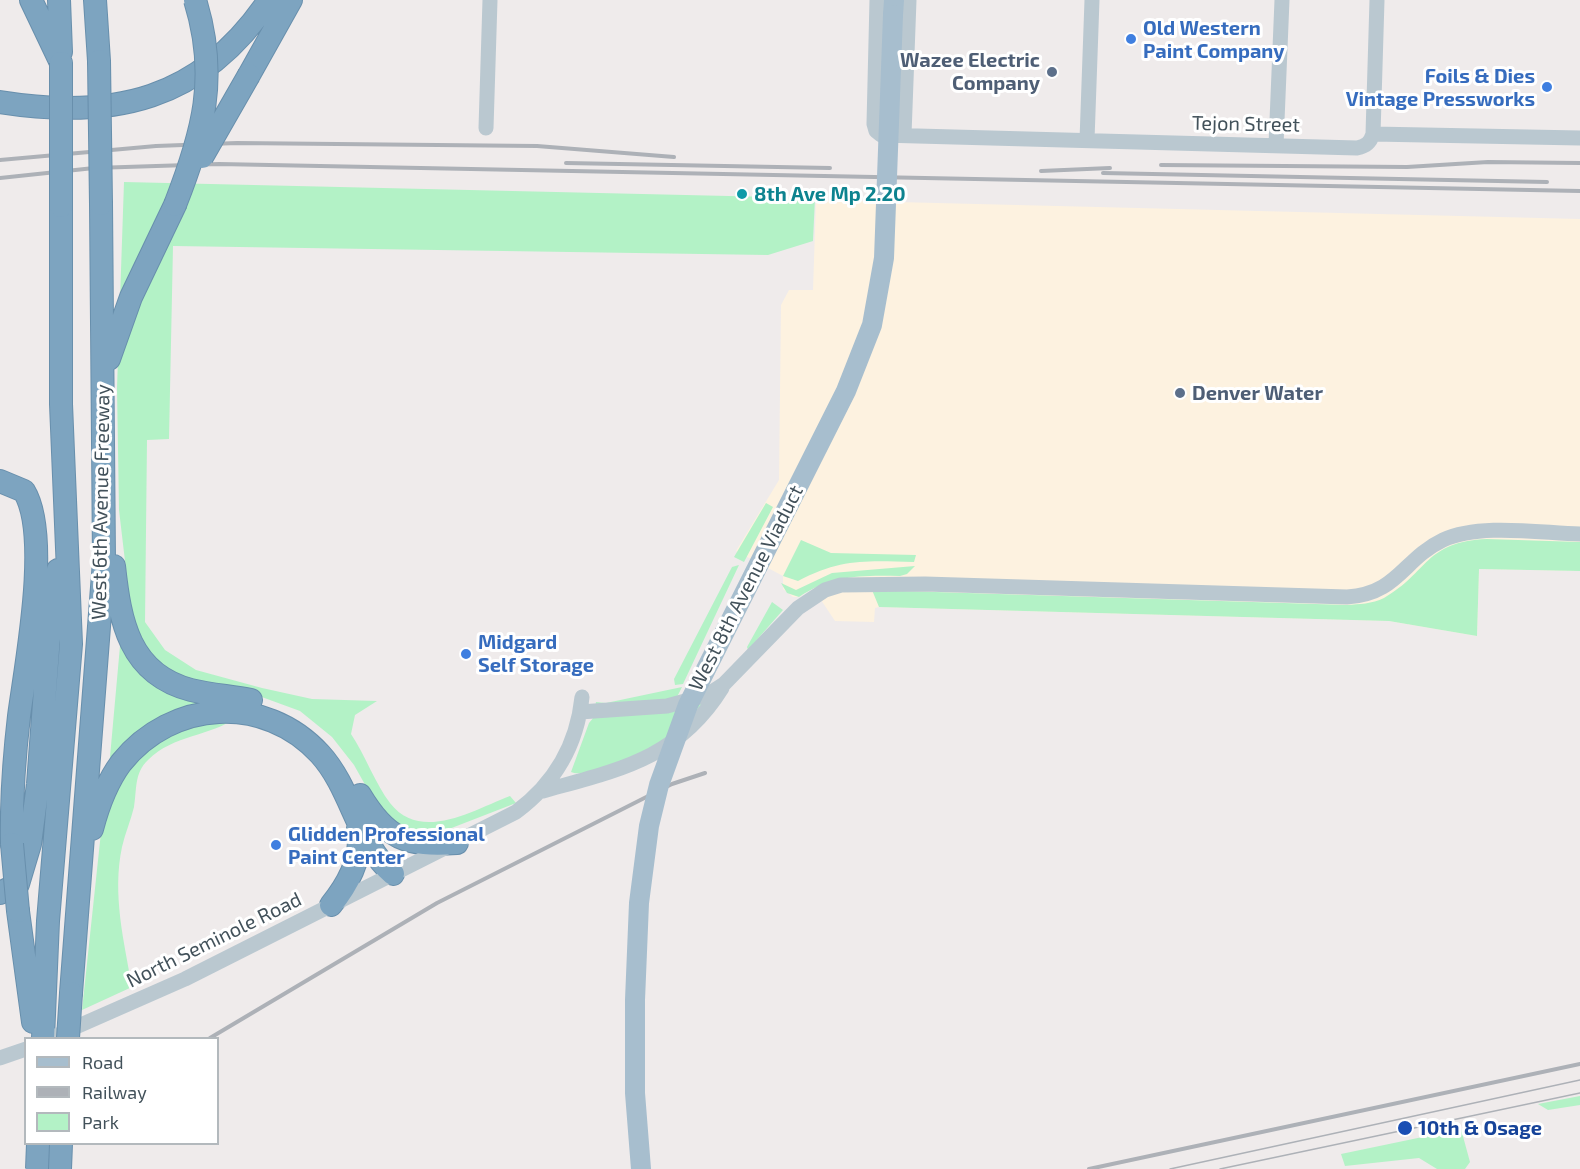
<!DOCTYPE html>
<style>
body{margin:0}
#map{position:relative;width:1580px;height:1169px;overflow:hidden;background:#efebeb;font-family:"Exo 2",sans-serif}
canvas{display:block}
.legend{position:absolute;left:24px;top:1037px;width:195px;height:108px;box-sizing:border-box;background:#fff;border:2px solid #b3b9bd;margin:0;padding:8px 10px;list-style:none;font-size:18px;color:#42515a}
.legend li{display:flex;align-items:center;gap:12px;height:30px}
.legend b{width:30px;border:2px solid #b3b9bd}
</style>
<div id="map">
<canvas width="1580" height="1169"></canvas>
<ul class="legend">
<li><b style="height:8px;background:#a7bece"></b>Road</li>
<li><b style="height:8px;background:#adb1b7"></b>Railway</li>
<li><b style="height:16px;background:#b3f2c6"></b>Park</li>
</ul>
</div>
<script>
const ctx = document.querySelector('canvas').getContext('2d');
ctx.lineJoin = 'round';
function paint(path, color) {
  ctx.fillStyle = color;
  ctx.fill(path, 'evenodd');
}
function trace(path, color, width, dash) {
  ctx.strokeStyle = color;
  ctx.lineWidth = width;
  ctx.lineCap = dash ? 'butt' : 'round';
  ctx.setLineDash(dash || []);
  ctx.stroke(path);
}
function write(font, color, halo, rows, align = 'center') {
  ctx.font = font + ' "Exo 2",sans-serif';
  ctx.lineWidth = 6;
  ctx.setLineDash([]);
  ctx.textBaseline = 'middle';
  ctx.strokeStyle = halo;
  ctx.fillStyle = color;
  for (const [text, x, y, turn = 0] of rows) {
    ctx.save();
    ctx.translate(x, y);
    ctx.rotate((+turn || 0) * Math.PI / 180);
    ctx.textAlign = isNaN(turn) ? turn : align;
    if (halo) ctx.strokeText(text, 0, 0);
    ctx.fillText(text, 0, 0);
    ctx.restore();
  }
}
paint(new Path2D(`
 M816 200 1580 219V571L1479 569 1477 636 1389 621 879 607 875 608 874 622 835 621 813 588 799 597H793L783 589V576L736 551 779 480 781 305 789 290H813Z`), '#fdf2e0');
paint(new Path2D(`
 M124 182 815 198 813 241 768 255 173 246 169 439 147 440 145 622 165 650 196 670 262 688 312 699 377 701 355 715 351 734C365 755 376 785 390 803 421 843 473 810 510 796L516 803 449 829 424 833 398 829 381 813 354 765 332 737 300 711 259 696 166 672 146 652 133 629 119 510 117 388Z
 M766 503 773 507 744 562 734 557Z
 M1487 539 1580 542V571L1479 569 1477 636 1389 621 879 607 872 590 1347 605C1359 604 1372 604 1384 598 1429 572 1424 542 1487 539Z
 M801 540 831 553 916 555 914 562C867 561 842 558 798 581L783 576Z
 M739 565 683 684 675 685 674 679 732 567Z
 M915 566 907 574 900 576C863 575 831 575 799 597L787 593 781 583 796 590 832 573Z
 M772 602 783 610 748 650 747 647Z
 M123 642 221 703 109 768 120 646Z
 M682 687 675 701 595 707 596 702 606 703Z
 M705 703C692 716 678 738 663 746 647 755 586 779 571 772L589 723 594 717Z
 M237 717C210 737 174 734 148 760 134 773 137 790 134 807 131 820 125 833 122 847 112 894 124 941 132 987L82 1010 102 823 110 794 157 736Z
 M1580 1096V1105L1548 1110 1538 1104Z
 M1461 1129 1470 1162 1465 1169H1437L1419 1158 1345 1166 1341 1154Z`), '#b3f2c6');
const highway = new Path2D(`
 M31 0 61 63
 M59 0 61 52
 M95 0 99 61
 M249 75 291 0
 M0 102C113 120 201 101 269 0
 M109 359 131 297 175 205
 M0 481 24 491C51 535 26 663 19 716 14 759 11 801 12 844
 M114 566C120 621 129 674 191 690 211 695 231 696 251 700
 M360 795C387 840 406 846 457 843
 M92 829C98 806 107 782 121 763 172 699 265 694 320 754 352 789 357 843 393 874
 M0 893 18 884 30 844 38 784 49 636 58 570
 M331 905C349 883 363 857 358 828
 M18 911 33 1022
 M71 993 104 561 101 204
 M43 1038 48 921 71 644 61 404V206`);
trace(highway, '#688fac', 24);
trace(new Path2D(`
 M877 0 874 124 876 131 881 135 1357 148C1366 146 1370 143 1373 134L1377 0
 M486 128 490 0
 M1373 134 1580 138
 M904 135 909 0
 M1087 140 1092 0
 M1276 145 1282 0
 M580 712 667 706 707 695 724 684 798 608 825 590 841 585 925 584 1347 597C1398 594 1403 559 1443 540 1480 523 1540 533 1580 534
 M543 791C618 770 678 759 722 688
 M51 1038 185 979 516 812C555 783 577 745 582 697
 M0 1058 26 1049`), '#bac8d0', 15);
trace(new Path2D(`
 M893 15 894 0`), '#a7bece', 20);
trace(highway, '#7da4c0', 22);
trace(new Path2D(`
 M1170 1169 1580 1080
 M1220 1169 1580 1093`), '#adb1b7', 1.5);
trace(new Path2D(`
 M0 160 156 146 237 143 537 146 674 157
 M566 163 830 168
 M1161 165 1407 167 1488 162 1580 163
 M1041 171 1110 168
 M1103 173 1547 182
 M0 178 94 168 219 164 1580 191
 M210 1038 437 903 672 784 705 773
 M29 1169 63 1144
 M1089 1169 1580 1064`), '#adb1b7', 4);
const highwayBridge = new Path2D(`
 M99 61 101 204
 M202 157 249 75
 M175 205C203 133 219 77 195 0
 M61 206V63
 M12 844 18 911
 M68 1038 71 993
 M37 1169 38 1144
 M60 1169 61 1144`);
trace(highwayBridge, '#688fac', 24, []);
trace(new Path2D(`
 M641 1169 635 1093V1000L639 903 649 826 659 785 688 705 846 391 872 325 884 258 893 15`), '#a7bece', 20);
trace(highwayBridge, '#7da4c0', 22);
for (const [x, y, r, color] of [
 [1131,39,6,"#3f7fe0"],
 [1052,72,6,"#5c6f8a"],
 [1547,87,6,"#3f7fe0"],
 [742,194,6,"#0f9aa8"],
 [1180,393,6,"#5c6f8a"],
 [466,654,6,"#3f7fe0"],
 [276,845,6,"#3f7fe0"],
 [1405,1128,8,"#1a4fb4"]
]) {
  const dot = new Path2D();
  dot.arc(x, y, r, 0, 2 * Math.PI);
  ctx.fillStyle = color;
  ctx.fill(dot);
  trace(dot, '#fff', 2);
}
write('bold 20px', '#366cbe', '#fff', [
 ["Old Western",1143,28],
 ["Paint Company",1143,51],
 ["Foils & Dies",1535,76,"right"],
 ["Vintage Pressworks",1535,99,"right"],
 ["Midgard",478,642],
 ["Self Storage",478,665],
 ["Glidden Professional",288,834],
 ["Paint Center",288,857]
], 'left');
write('bold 20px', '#4e5e75', '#fff', [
 ["Wazee Electric",1040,60],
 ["Company",1040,83],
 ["Denver Water",1192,393,"left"]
], 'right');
write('20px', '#42515a', '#fff', [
 ["Tejon Street",1246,124,1],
 ["West 6th Avenue Freeway",101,502,-89],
 ["West 8th Avenue Viaduct",746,588,-63],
 ["North Seminole Road",214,940,-26]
]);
write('bold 20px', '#0d838f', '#fff', [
 ["8th Ave Mp 2.20",754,194]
], 'left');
write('bold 20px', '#164399', '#fff', [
 ["10th & Osage",1418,1128]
], 'left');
</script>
